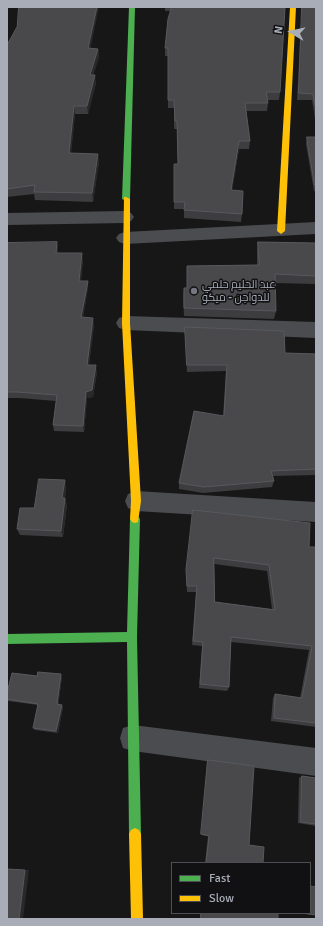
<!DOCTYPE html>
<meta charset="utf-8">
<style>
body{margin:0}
#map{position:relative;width:323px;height:926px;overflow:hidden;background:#171717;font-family:Signika,sans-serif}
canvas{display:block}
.frame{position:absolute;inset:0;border:8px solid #a8adb8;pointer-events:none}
.legend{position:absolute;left:171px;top:862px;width:140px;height:52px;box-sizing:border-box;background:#111113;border:1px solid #4d4f55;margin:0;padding:5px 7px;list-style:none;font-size:12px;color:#a8adb8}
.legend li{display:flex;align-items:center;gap:8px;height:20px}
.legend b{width:20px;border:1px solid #4d4f55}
.north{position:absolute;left:271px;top:12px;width:40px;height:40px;-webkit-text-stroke:3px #111113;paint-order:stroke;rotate:279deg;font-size:11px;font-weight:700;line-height:16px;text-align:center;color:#a8adb8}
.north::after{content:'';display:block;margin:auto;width:14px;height:18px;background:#a8adb8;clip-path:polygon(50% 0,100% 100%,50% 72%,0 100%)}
</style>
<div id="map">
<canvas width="323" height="926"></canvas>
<div class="frame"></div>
<ul class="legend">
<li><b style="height:5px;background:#4caf50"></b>Fast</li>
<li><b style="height:5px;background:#ffc107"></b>Slow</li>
</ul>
<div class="north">N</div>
</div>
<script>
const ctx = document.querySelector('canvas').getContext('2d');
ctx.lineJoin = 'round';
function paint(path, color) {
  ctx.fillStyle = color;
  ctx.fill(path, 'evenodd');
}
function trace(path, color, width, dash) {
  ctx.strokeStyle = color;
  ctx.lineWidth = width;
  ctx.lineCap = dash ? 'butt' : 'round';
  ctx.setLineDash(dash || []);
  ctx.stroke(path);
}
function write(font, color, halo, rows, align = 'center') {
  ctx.font = font + ' Signika,Cairo,sans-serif';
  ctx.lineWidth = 3;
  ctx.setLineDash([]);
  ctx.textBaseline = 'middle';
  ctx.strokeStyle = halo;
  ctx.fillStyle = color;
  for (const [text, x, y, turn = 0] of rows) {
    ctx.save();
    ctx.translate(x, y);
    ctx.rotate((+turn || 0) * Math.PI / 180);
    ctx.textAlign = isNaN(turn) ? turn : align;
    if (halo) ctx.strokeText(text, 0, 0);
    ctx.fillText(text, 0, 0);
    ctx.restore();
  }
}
paint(new Path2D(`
 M125 211 131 213 134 217 131 221 125 223 7 225V213Z
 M316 222V234L125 244 119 242 116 238 119 234 125 232Z
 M126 316 316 322V338L126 330 119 328 116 323 119 318Z
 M136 491 316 502V522L136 511 128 508 125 501 128 494Z
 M133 725 316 748V776L133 751 123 748 120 738 123 728Z`), '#4b4c50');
paint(new Path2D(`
 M129 7H135L130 199 126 201 122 199Z
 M135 515 138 516 140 519 137 637 141 834 139 838 135 840 131 838 129 834 127 642 7 644V634L127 632 130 519 132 516Z`), '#4caf50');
paint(new Path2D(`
 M290 7H296L285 231 281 234 277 231Z
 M124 197H126L130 199V323L141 501 138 522 135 523 132 522 130 519 131 501 122 323Z
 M135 828 139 830 141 834 143 919H131L129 834 131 830Z`), '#ffc107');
paint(new Path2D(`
 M165 7H270L280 92 279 100H267L268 103 267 111H246L250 141 249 149H239L232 190 242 214 241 222 184 218V209H174V164H178L177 129H174V108H168V56H165V48L171 11H165Z
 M302 7H316V125L312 100H297Z
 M7 45 98 49 99 57 93 75 96 83 88 114H75L71 153 99 162 93 202 35 200 34 194 7 197Z
 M307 137H316V192L314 191 306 144Z
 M57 242 58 250V253L83 260 81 281H88V288L83 317 94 325 89 365 97 372 93 397 87 398 84 432 54 431 53 425 56 401 19 398H7V243Z
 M258 242 316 243V284L275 283 276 311 274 319 184 316 183 297 184 288H187V266L257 265V250Z
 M185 327 285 353 316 354V475L273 476 274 481 272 487 203 493 179 489V483L223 416 226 371 187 372 185 334Z
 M66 487 65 498 67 505 63 537 20 535 17 529 34 508Z
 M193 510 309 547H316V727L271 721 273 698 275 694 300 698 309 650 231 642 229 687 227 691 199 688 202 646 192 645 196 592H187L186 576ZM214 564 267 571 272 609 215 602Z
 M37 676 62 677 58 705 63 707 58 733 35 730 33 728 38 705 8 701 7 700V693Z
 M208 760 249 845 263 863H205L208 836 201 835 207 763Z
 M302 776 316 778V826L298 823 299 778Z`), '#3d3d3f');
paint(new Path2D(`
 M97 7H99L89 56 88 48Z
 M98 49 99 57 91 83 90 75Z
 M95 75 96 83 88 114 87 106Z
 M74 106 75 114 70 162 69 153Z
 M239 141V149L231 197V190Z
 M98 154 99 162 93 202 92 193Z
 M57 242 58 250 57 260 56 253Z
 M82 253 83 260 80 288 79 281Z
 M88 281V288L82 324 81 317Z
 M93 318 94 325 88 372 87 365Z
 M96 365 97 372 93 397 87 398 84 432 83 426 86 392Z
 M65 480 66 487 65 498 67 505 63 537 61 531 62 498Z
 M61 674 62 677 58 707 57 704Z
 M62 705 63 707 58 733 56 731Z
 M25 870H29L23 919H19Z`), '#29292a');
const building = new Path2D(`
 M19 7H97L88 48 98 49 90 75H95L87 106H74L69 153 98 154 92 193 34 192 35 185 7 189V45L17 27Z
 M172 7H270L285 8 280 92H266L268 103H245L250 141H239L231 190 243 191 242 214 184 210 185 202H174V164H178L177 121H175L174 100H168V48H165L168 19Z
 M302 7H316V110L313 94 299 93Z
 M307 137H316V185H315Z
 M57 242 56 253H82L79 281H88L81 317 93 318 87 365H96L92 390 86 392 83 426 53 425 57 395 17 392H7V243Z
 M258 242 316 243V276L275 274 276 311 184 308V288H187V266L259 265Z
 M185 327 284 331 285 353 316 354V469L271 471 274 481 204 487 179 483 194 411 224 416 227 365H187Z
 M39 479 65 480 62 498H65L61 531 17 529 20 508H34Z
 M193 510 310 523 309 547H316V723L274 718 275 694 302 698 312 646 231 637 229 687 200 684 203 642 193 641 197 586H187L186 570ZM214 558 269 565 275 610 215 602Z
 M38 672 61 674 57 704 62 705 56 731 33 728 38 704 7 699V693L12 673 37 676Z
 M208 760 254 766 249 845 264 847 263 863H206L209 836 201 834Z
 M302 776 316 778V824L301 822Z
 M7 869 25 870 19 919H7Z
 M310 886 316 887V915L301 913H310Z
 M201 913H278V919H201Z`);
paint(building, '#49494c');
trace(building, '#58595d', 1);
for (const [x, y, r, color] of [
 [194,291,4,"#757880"]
]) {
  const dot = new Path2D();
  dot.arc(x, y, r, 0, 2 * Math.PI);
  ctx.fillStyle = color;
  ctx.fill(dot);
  trace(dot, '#111113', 1.5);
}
write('11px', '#a8adb8', '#111113', [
 ["عبد الحليم حلمي",202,285],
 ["للدواجن - ميكو",202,298]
], 'left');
</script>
